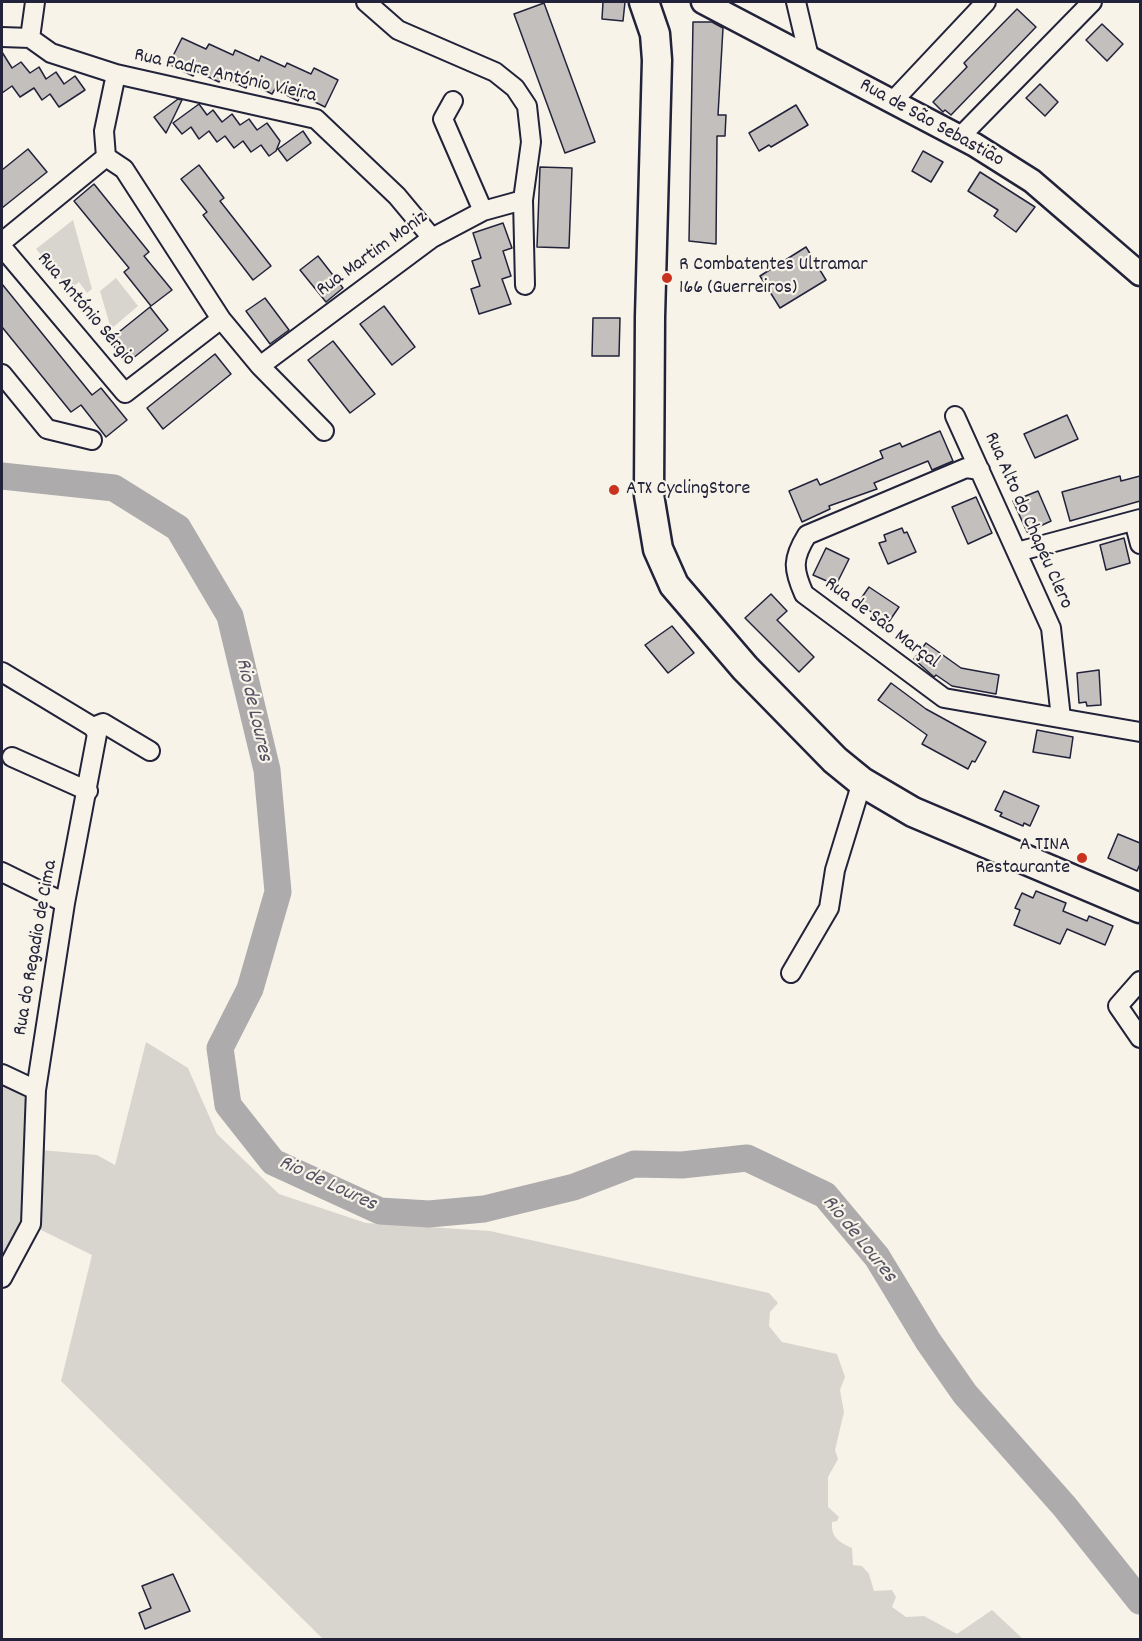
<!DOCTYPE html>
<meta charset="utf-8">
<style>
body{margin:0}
#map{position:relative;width:1142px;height:1641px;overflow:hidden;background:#f7f3e8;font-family:Dekko,sans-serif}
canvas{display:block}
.frame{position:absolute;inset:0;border:3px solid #22223b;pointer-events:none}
</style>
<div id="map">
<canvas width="1142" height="1641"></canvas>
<div class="frame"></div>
</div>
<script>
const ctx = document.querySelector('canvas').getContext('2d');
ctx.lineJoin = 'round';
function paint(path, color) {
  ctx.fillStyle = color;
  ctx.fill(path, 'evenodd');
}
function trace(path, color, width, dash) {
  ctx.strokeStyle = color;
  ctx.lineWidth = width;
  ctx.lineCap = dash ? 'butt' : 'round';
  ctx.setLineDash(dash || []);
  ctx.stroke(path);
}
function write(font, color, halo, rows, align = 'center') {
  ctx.font = font + ' Dekko,sans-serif';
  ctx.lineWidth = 4.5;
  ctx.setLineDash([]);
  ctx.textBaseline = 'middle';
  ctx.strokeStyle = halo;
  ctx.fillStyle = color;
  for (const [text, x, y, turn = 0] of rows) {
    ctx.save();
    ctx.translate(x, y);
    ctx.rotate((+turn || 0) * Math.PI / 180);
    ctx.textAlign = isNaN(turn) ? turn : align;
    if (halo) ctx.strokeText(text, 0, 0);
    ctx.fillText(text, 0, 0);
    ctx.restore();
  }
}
paint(new Path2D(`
 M73 220 92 289 87 293 79 282 70 289 36 249Z
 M116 278 138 306 111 329 100 291Z
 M146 1042 188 1068 217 1134 279 1194 366 1223 490 1231 769 1293 778 1303 770 1312 769 1326 782 1342 837 1354 845 1377 840 1390 844 1412 835 1450 838 1459 828 1477V1507L839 1517 837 1521 832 1522C831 1538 839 1542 852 1548L853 1565 862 1566 869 1574 874 1591 892 1590 896 1597 892 1607 906 1617 924 1616 957 1634 992 1610 1023 1639H323L61 1381 92 1255 35 1227 2 1275V1082C36 1098 34 1115 41 1150L97 1155 115 1165Z`), '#d8d5cf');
trace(new Path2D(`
 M2 476 114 488 178 528 230 616 267 770 278 892 250 989 220 1048 228 1105 273 1162 380 1211 429 1214 484 1209 574 1187 634 1164 682 1165 747 1158 825 1195 877 1257 928 1341 965 1394 1065 1507 1140 1601`), '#aeabad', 27);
const building = new Path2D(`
 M603 2H625L623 21 602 19Z
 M544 3 595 142 565 153 514 14Z
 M1017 9 1036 27 951 115 945 110 943 112 933 102 967 67 964 63Z
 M693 22H712L723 28 718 115H726L725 136H717L716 244 689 241Z
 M1102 24 1123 44 1107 61 1086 40Z
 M182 38 206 49 209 44 233 55 235 50 259 61 261 56 285 67 287 63 311 74 314 68 338 80 325 107 301 95 298 101 275 89 272 94 249 82 246 88 222 77 219 82 196 71 193 76 169 64Z
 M2 52 12 68 21 62 30 73 39 67 46 79 56 72 64 84 75 76 85 90 59 107 50 94 42 100 34 88 20 97 12 86 2 93Z
 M1040 84 1058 102 1045 116 1026 98Z
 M178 99 182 100 166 133 154 117Z
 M199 104 207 115 213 110 222 122 232 114 240 125 249 119 257 130 267 123 280 141 276 151 269 156 261 145 251 152 243 141 234 148 225 136 217 142 209 131 199 139 191 127 182 134 173 123Z
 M796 105 808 125 771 147 769 145 759 151 749 133Z
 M303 131 311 143 287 161 278 149Z
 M28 149 47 172 2 208V170Z
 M923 151 943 162 931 182 912 171Z
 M199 165 224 198 220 201 271 266 253 280 203 215 207 212 181 179Z
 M540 167 572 168 569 248 537 247Z
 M980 172 1035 207 1016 232 994 216 998 210 968 191Z
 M94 184 149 252 144 256 172 290 151 306 124 272 129 268 74 201Z
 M503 223 512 248 503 251 511 276 502 279 511 304 479 314 471 289 480 286 472 261 481 258 473 233Z
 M806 247 826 280 780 308 760 276Z
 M318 256 343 288 326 302 300 270Z
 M2 284 92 395 101 388 127 420 106 437 81 405 71 412 2 327Z
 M265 298 289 330 270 344 246 311Z
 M384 306 415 347 392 365 360 324Z
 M150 307 168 330 127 363 109 340Z
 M593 318H620L619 356H592Z
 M333 341 375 394 350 413 308 360Z
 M215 354 231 374 163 429 147 408Z
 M1067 415 1078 439 1035 458 1024 434Z
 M940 431 953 461 932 470 928 461 874 483 877 489 829 506 830 509 802 522 789 491 817 479 820 485 883 458 880 451 900 443 902 447Z
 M1120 476 1121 481 1140 476V501L1070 521 1062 492Z
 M1038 491 1051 521 1027 532 1013 501Z
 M976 497 992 533 968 544 952 507Z
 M902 528 904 533 907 532 916 552 888 564 879 543 886 541 884 535Z
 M1124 538 1130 563 1106 570 1100 545Z
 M826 548 849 559 836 585 813 575Z
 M869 587 899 607 888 623 858 603Z
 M771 594 787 611 777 620 814 657 799 672 745 618Z
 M672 626 694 653 668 673 645 645Z
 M926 643 961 668 999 675 996 694 952 686 936 675 934 677 914 659Z
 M1099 670 1101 705 1087 706 1086 702 1079 703 1077 673Z
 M891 683 926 709 986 742 975 762 972 761 968 769 922 744 927 735 878 700Z
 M1037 730 1073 737 1070 758 1033 752Z
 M1004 791 1039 806 1030 826 1024 823 1023 826 1000 816 1002 813 995 810Z
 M1118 834 1140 843V864L1137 871 1108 858Z
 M1036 891 1066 903 1063 911 1087 921 1089 916 1113 926 1105 945 1067 929 1060 944 1014 925 1020 910 1015 908 1022 893 1033 898Z
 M173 1574 190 1611 145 1629 139 1613 151 1608 142 1586Z`);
paint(building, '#c2bfbd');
trace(building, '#22223b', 1.5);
const minor = new Path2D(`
 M366 2 398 30 495 72 515 88 527 106 531 142 523 200 525 285
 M796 2 809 57
 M2 37 30 38 51 53 116 74 316 119 397 196 432 238
 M30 38 35 2
 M116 74 104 131 106 157 124 169 221 319 260 366 324 431
 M453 101 443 119 483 211
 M892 102 986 2
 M959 138 1092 2
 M2 242 106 157
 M2 247 125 393 221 319
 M260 366 432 238 483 211 523 200
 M2 374 47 429 92 440
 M955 416 1051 628 1061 718
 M980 470 966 468 807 535C792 559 793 569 804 594L944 698 1140 732
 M1134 521 1140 544
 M1017 552 1140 519
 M2 672 93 727 97 734 65 903 36 1090 31 1224 2 1278
 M93 727 103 723 150 751
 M12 757 88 791
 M2 872 65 903
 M791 973 829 908 835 870 862 782
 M1140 981 1118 1006 1140 1038
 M2 1074 36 1090`);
const tertiary = new Path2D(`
 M703 2 975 145 1032 181 1140 274`);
const primary = new Path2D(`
 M644 2 655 34 657 60 650 317 649 495 658 549 674 585 745 668 835 760 862 782 913 812 1140 908`);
trace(minor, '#22223b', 22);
trace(tertiary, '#22223b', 27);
trace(primary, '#22223b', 33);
trace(minor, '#f7f3e8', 18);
trace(tertiary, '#f7f3e8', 22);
trace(primary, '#f7f3e8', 28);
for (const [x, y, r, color] of [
 [667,278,6,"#c8321e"],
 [614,490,6,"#c8321e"],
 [1082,858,6,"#c8321e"]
]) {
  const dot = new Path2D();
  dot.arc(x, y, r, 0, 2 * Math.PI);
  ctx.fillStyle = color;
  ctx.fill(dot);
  trace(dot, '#f7f3e8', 2);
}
write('20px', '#22223b', '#f7f3e8', [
 ["Rua Padre António Vieira",225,77,13],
 ["Rua de São Sebastião",931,124,29],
 ["Rua Martim Moniz",373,255,-36],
 ["Rua António Sérgio",85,310,50],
 ["Rua Alto do Chapéu Clero",1027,521,66],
 ["Rua de São Marçal",881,624,37],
 ["Rua do Regadio de Cima",37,948,-80]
]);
write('20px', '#22223b', '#f7f3e8', [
 ["R Combatentes Ultramar",679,266],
 ["166 (Guerreiros)",679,289],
 ["ATX CyclingStore",626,490],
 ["A TINA",1070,846,"right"],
 ["Restaurante",1070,869,"right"]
], 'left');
write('italic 21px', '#535263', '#f7f3e8', [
 ["Rio de Loures",252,710,77],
 ["Rio de Loures",327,1185,25],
 ["Rio de Loures",858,1240,51]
]);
</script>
